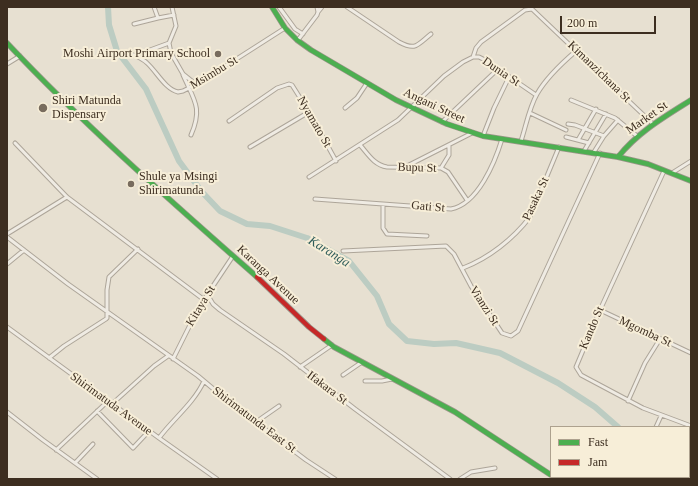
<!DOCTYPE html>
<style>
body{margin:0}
#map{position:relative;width:698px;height:486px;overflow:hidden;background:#e7e0d1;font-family:"Times New Roman",serif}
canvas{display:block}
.frame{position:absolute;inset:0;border:8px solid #3d2e20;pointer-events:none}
.legend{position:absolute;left:550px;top:426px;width:140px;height:52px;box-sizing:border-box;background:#f7eed8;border:1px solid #ada18e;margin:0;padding:5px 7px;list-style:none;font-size:12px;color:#3d2e20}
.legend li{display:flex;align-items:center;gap:8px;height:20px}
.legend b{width:20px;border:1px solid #ada18e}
.scale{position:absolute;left:560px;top:16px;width:96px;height:18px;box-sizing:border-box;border:2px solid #3d2e20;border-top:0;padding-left:5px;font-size:12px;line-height:14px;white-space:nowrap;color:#3d2e20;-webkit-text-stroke:3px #f7eed8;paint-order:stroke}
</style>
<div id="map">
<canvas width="698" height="486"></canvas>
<div class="frame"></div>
<ul class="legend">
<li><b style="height:5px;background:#4caf50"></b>Fast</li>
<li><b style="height:5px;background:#c62828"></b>Jam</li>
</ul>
<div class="scale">200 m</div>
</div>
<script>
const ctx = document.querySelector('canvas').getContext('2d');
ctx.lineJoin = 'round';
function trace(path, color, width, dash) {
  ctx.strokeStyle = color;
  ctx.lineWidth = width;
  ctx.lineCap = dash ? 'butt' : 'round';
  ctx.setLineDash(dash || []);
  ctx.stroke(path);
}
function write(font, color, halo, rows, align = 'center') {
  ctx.font = font + ' "Times New Roman",serif';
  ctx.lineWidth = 4;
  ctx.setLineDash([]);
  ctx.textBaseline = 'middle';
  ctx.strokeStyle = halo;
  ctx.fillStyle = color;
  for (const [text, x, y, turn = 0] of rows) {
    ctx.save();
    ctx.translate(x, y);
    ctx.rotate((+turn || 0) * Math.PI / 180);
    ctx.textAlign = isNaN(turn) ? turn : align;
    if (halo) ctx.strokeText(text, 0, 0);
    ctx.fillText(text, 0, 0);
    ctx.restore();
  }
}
trace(new Path2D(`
 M108 7 109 25 117 51 146 89 179 161 202 192 220 211 247 224 270 226 307 238 349 261 377 296 389 324 407 341 434 344 456 343 500 353 558 383 595 407 618 427
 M651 477 654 479`), '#bcccc2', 6);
const street = new Path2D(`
 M154 7 158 18
 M172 7 176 26 169 43 171 53 183 74 193 82 199 83
 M279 7 295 29 303 34
 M347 7 399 42C416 51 417 45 431 34
 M318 12 322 7
 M134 24 158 18 174 15
 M298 40 317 15 318 12 317 7
 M127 52C134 55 142 58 147 63 157 72 165 89 178 92L183 91 199 83 285 28
 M473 57 476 48 481 42 525 10 532 9 653 124
 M142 58 150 50 169 43
 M7 64 20 56
 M183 75C194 100 203 108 191 135
 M571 100 615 118 637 136
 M345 108 357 98 367 83
 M530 113 566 130
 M229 121 277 88 289 84 292 85 309 112 336 161
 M442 122 498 69
 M568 124 575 125 604 136
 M483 136 494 108 509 77
 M566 137 589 143
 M578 140 596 109
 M521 141C526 126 529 108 537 94 546 78 562 63 576 51
 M15 143 67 197 203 299
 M360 145C368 154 374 165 387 167L441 168 448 172 467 200
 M250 147 309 112
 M584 151 606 114
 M594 152 604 136 618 120
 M407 166 472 133
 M441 168 449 155V146
 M664 171 600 310 576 367 581 375 643 408 691 426
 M672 173 691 161
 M309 177 398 120 444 76 463 62 473 57H479L485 60 536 95
 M315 199 451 209C478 204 495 162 502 139
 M383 204V228L387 234 427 236
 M7 234 67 197
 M7 237 68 284 198 376 229 402 306 460 335 479
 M343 251 446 246 454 254 471 286 502 333 511 336 518 331 600 153
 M7 264 24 250
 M463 268C489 258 513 239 530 217L559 147
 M207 294 213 304 220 310 284 354 355 409 450 479
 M600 310 691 353
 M7 327 159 438 217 479
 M49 358 64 346 106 319 107 318V290L109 277 138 249
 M173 359 199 307 233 256
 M300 367 332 345
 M343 375 362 362
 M365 381H382L392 379
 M628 401 645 363 660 339
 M112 404 154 366 168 356
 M97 411 133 448 149 431
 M7 412 43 440 97 479
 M256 422 279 406
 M656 427 661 416
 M159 438C173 419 194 403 204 381
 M56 450 108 401
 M75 463 93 444
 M555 477 558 479
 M460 479 471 472 495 468`);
const fast = new Path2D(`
 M272 7 285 28 297 40 311 50 396 100 447 124 483 136 618 157 648 164 691 181
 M7 43C85 126 172 202 257 277
 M618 157C638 132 664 117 691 100
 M324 339 334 347 455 412 551 475`);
const jam = new Path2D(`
 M257 277 309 327 324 339`);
trace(street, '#ada599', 5);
trace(fast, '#9c958a', 6);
trace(jam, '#9c958a', 6);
trace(street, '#efebe3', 3);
trace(fast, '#4caf50', 4.5);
trace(jam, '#c62828', 4.5);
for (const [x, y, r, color] of [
 [218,54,4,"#786c5e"],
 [43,108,5,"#786c5e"],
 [131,184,4,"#786c5e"]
]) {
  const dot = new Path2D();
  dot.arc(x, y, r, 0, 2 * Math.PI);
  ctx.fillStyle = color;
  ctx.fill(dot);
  trace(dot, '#f7eed8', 1.5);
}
write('12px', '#3d2e20', '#f7eed8', [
 ["Moshi Airport Primary School",210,54,"right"],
 ["Shiri Matunda",52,101],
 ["Dispensary",52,115],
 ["Shule ya Msingi",139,177],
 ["Shirimatunda",139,191]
], 'left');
write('12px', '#3d2e20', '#f7eed8', [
 ["Dunia St",501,72,34],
 ["Kimanzichana St",599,72,44],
 ["Msimbu St",214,73,-31],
 ["Angani Street",434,106,25],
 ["Market St",647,118,-35],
 ["Nyamato St",314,122,60],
 ["Bupu St",417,168,2],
 ["Pasaka St",536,199,-65],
 ["Gati St",428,207,5],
 ["Karanga Avenue",268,275,43],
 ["Kitaya St",201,306,-59],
 ["Vianzi St",484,306,57],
 ["Kando St",592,328,-67],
 ["Mgomba St",645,332,25],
 ["Ifakara St",327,388,37],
 ["Shirimatuda Avenue",111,404,36],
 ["Shirimatunda East St",254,420,37]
]);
write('italic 13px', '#2f5d5a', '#f7eed8', [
 ["Karanga",329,252,32]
]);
</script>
